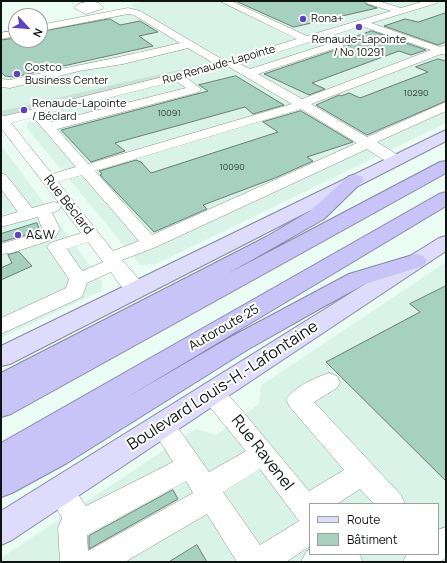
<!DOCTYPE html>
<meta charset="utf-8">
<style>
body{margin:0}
#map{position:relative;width:447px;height:563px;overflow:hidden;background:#ebfcf5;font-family:Manrope,sans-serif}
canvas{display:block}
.frame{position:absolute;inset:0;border:2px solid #0e1411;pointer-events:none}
.legend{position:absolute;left:309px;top:503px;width:130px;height:52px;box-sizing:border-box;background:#fff;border:1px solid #9fa1a0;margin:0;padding:5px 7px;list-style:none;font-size:12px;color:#0e1411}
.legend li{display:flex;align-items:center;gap:8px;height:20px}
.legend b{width:20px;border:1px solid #9fa1a0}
.north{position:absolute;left:8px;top:8px;width:40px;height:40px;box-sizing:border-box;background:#fff;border:1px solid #9fa1a0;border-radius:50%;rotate:116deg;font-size:11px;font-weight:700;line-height:16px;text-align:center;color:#0e1411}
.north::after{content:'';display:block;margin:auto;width:14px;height:18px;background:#5f43bc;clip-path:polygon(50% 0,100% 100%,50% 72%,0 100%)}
</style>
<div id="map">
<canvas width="447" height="563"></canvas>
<div class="frame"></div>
<ul class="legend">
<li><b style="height:5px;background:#dedcfa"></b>Route</li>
<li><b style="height:11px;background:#a6d0bf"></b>Bâtiment</li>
</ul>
<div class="north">N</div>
</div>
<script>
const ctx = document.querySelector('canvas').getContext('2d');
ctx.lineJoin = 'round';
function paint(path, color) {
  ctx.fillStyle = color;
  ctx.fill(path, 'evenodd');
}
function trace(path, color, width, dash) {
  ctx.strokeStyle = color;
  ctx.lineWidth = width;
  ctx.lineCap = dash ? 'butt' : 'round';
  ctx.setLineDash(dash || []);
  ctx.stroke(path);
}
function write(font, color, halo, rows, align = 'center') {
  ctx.font = font + ' Manrope,sans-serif';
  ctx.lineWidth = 4;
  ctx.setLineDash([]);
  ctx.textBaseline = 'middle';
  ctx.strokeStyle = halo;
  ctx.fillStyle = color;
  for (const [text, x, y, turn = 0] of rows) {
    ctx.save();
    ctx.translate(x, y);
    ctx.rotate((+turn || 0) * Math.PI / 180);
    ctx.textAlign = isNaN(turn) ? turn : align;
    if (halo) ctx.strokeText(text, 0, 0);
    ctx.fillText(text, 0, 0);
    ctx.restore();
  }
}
paint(new Path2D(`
 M148 1H446V123L156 264 140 265 26 127 35 113 1 121V34L16 31V40H40V27L135 8 130 4Z
 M1 145 102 282 101 291 1 338Z
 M446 262V562H1V558L196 429 216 435 259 404 261 385ZM310 504H438V554H310Z`), '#d9f3e8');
paint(new Path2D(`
 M217 61 224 65 1 121V111Z`), '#c8e2d7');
const building = new Path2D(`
 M236 1H364L366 4 377 8 294 27Z
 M446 13V42L438 45 384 26 405 19 418 22Z
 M110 19 120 25 140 21 158 32 139 36 153 46 14 77 5 76 1 72V40L16 38V40H40V32Z
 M372 31 426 50 411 55 399 51 312 83 325 89 309 95 264 74 353 44 350 43 349 39Z
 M438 59 446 61V101L367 135 316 105 339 95 341 96 349 93 360 98 428 72 416 67Z
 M236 76 284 105 253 114 245 107 115 143 125 151 91 162 61 130 208 91 199 85Z
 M301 111 353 142 307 157 313 161 275 178 203 205 207 209 154 232 100 175 102 174 99 171 136 160 141 162 151 173 278 132 263 122Z
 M37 223 40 231 1 242V234Z
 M19 252 32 266 1 280V268L12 263 8 255Z
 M446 286V481L326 362 420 312 410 304Z
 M173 490 178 499 89 549V536Z
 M197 545 207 562H169Z`);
paint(building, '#a6d0bf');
trace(building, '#6d7d77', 1);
const minor = new Path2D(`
 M90 1 99 3 103 7 102 9 86 14 74 8 78 4Z
 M220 1H231L307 36 391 11 366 3 365 1H378L401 8 425 1H438L437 3 371 23 440 47 446 45V55L441 54 311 104 367 137 446 102V111L377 142 401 157 403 160 401 163C389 166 377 155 367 149L156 247 122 260 143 284 146 289 143 294C128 298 119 284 111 272L87 283 82 297 1 334V318L66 288 69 279 47 247 50 243 81 233 61 206 59 210 52 213 60 229 54 239 11 253 1 254V244L41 232 42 229 38 217 1 227V217L18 212 1 189V173L6 175 32 208 53 202 59 203 1 128V115L5 116 215 64 188 48 123 64 79 71 10 88 1 87V79L10 80C67 67 124 57 180 43L134 15 128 14 40 31V25L128 8 140 11 225 61 297 39ZM361 26 431 50 302 99 258 74 348 44 349 42 348 40 333 35ZM322 38 334 42 250 69 240 64ZM229 67 292 104 88 164 57 129 199 92 201 89 187 78ZM176 81 186 88 51 122 44 114ZM301 109 357 143 152 235 95 171ZM33 117 76 167 52 174 11 123ZM82 175 139 241 113 251 58 182ZM88 242 103 262 82 271 67 249Z
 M16 30V36L1 39V33Z
 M329 373 337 376 340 382 337 388 314 402 401 495 405 504H374L360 489 337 504H310V546L286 562H237L207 514 125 562H60L58 528 62 518 47 490 51 481 60 478 69 481 86 506 173 462 150 425 153 418 162 415 171 418 209 472 246 451 204 400 200 393 204 386 212 384 220 386 240 408 309 491 344 470 290 407 286 400C292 388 316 377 329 373ZM260 469 299 521 260 545 223 492ZM186 481 193 493 88 551 87 535Z
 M446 527V558L440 562H403L407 554H438V530Z
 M310 549V554H359L363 562H301L306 552Z`);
const major = new Path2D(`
 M446 130V141L10 364 1 366V346Z
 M446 236V251L12 540 1 545V511L439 238Z`);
const highway = new Path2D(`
 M446 161V173L11 414 1 417V373L266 237 310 211 349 176 355 175 361 176 364 180 324 219 227 274 440 162Z
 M446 192V206L124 399 229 338 349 274 416 254 423 256 427 261 423 266 365 284 321 308 247 350 67 463 12 493 1 497V443L439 194Z`);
trace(minor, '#86968f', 1);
trace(major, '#8786a6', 2);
trace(highway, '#8786a6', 2);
paint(minor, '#fff');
paint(major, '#dedcfa');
paint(highway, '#c8c4f7');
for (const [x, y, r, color] of [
 [303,19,4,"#5f43bc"],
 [359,27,4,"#5f43bc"],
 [17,74,4,"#5f43bc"],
 [24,110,4,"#5f43bc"],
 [18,235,4,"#5f43bc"]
]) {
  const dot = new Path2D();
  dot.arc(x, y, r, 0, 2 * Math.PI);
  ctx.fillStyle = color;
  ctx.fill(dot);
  trace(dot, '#fff', 1.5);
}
write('9px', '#34433c', null, [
 ["10290",416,93],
 ["10091",169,113],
 ["10090",232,167]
]);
write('11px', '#0e1411', '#fff', [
 ["Rona+",311,19],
 ["Renaude-Lapointe",359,40,"center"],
 ["/ No 10291",359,53,"center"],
 ["Costco",25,68],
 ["Business Center",25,81],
 ["Renaude-Lapointe",32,104],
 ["/ Béclard",32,117]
], 'left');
write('11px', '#0e1411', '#fff', [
 ["Rue Renaude-Lapointe",219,65,-16]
]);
write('13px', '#0e1411', '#fff', [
 ["Rue Béclard",68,205,52],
 ["Autoroute 25",224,328,-30]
]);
write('13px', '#0e1411', '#fff', [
 ["A&W",26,235]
], 'left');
write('16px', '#0e1411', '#fff', [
 ["Boulevard Louis-H.-Lafontaine",223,386,-33],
 ["Rue Ravenel",262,453,52]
]);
</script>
